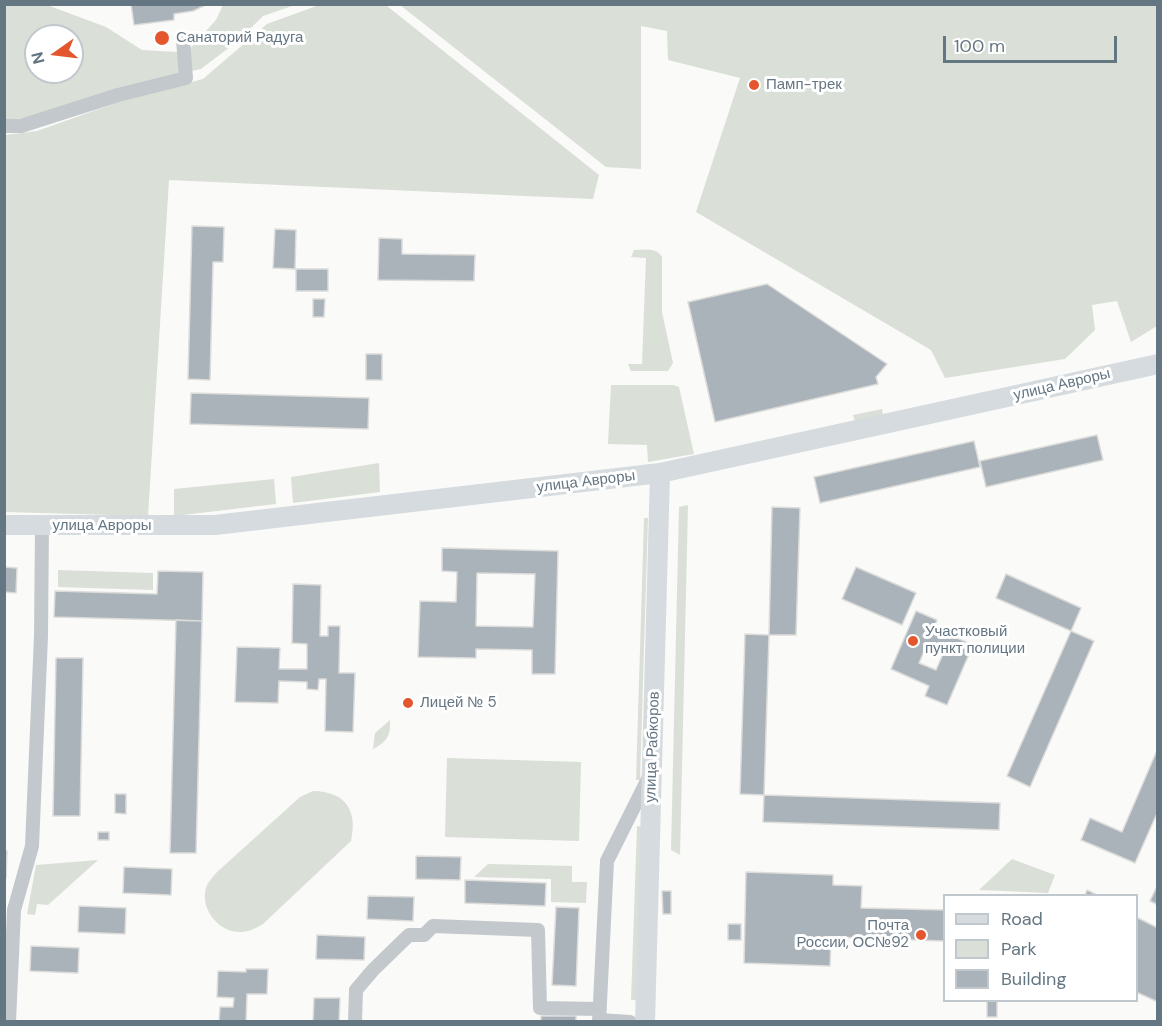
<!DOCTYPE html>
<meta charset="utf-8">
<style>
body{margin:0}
#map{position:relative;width:1162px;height:1026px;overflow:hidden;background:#fafaf8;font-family:"DM Sans",sans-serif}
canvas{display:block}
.frame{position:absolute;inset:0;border:6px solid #657683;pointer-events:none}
.legend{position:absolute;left:943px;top:894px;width:195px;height:108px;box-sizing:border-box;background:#fff;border:2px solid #c1c8cd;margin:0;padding:8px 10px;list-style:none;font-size:18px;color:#657683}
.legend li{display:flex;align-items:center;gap:12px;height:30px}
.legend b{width:30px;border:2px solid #c1c8cd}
.north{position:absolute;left:24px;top:24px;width:60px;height:60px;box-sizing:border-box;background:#fff;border:2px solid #c1c8cd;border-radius:50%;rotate:256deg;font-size:16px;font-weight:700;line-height:24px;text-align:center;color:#657683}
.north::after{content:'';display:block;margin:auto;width:21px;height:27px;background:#e4572e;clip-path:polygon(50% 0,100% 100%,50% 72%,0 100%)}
.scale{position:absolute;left:943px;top:36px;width:174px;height:27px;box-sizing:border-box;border:3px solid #657683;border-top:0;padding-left:8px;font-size:18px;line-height:21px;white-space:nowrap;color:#657683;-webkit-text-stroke:4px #fff;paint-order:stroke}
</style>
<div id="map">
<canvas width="1162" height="1026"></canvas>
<div class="frame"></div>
<ul class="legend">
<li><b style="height:8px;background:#d6dbdf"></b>Road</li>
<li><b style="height:16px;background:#dadfd7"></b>Park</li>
<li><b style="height:16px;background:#aab3b9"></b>Building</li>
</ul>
<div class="north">N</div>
<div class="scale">100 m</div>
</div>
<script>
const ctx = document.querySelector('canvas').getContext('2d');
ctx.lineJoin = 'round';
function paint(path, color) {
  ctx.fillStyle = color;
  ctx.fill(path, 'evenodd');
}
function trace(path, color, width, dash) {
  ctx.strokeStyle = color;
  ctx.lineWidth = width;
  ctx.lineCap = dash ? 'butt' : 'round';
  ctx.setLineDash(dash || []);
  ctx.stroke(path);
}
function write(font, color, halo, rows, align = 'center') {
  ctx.font = font + ' "DM Sans",sans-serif';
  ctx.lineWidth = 6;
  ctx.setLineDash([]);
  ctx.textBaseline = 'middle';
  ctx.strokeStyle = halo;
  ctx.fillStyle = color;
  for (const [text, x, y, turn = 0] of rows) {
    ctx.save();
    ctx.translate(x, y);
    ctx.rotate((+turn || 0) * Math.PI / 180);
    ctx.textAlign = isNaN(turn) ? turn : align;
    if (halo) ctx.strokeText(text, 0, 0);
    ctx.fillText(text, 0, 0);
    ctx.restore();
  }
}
paint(new Path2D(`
 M5 5H47L106 27 142 50 177 52 182 73 37 117 5 120ZM36 36H72V72H36Z
 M223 5H295L263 16 239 40 201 69 187 72V52L216 20Z
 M319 5 387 6 599 175 593 199 169 180 148 516 5 512V135L37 131 124 100 203 79 267 24Z
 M400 5H1157V326L1131 342 1117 301 1092 305 1095 330 1065 359 945 378 931 350 696 212 740 78 668 60 667 31 641 26V169L606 167Z
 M634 250C644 250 656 247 662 257V312L673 363 668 371H631L628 364H642L646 258 631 257Z
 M611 385H673L679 387 694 454 648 462 647 445 608 444Z
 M882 409 883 415 855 422 853 415Z
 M379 463 380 492 293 503 291 477Z
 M274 479 276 504 174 516V489Z
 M688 505 680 855 671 850 679 507Z
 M644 518H648L640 780H636Z
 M58 570 153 573V590L58 587Z
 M390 720C391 735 387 742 373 749L375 733Z
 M447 758 581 762 579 841 445 837Z
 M313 791C345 792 358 809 351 841L263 924C256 928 249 932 241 932 218 933 198 907 207 885 209 881 213 877 216 873L300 797Z
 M637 826 643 827 637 1000H631Z
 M1012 859 1055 875 1048 893 979 890Z
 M98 860 48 905 37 904 35 915 27 914 36 865Z
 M488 864 572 866V882H587L586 903 551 902V879L474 877Z`), '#dadfd7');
const building = new Path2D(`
 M131 4H208L193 11 174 14V20L134 25Z
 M192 226 224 227 223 262H213L210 380 188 379Z
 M275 229 296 230 295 269 273 268Z
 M379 238 402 239V254L475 255 474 281 378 280Z
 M296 269H328V291H296Z
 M767 284 887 364 876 377 878 384 715 422 688 302Z
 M313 299H325L324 317H313Z
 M366 354H382V380H366Z
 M191 393 369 398 368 429 190 424Z
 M1097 435 1103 460 986 487 980 461Z
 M974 441 980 467 820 503 814 477Z
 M772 507 800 508 796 635H769Z
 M442 548 558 551 555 674H532V650L476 649V658L418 657 420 601 456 602 457 572 442 571ZM477 573 535 574 533 627 476 626Z
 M4 567 17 568 16 593 4 592Z
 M856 567 916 593 902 625 842 599Z
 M158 571 203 572 202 621 54 617 55 591 157 594Z
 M1006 574 1081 608 1071 631 996 598Z
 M293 584 321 585 320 636H328V626H340L339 673H355L353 732 325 731 326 679H319L318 690 307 689V682L279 681 278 703 235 702 237 647 280 648 279 669H307V644L292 643Z
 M916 611 937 620 934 628 973 645 947 705 925 696 929 686 891 669ZM926 647 943 654 936 670 919 663Z
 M176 620 202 621 196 853H170Z
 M1071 631 1094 641 1030 787 1007 776Z
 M745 634 769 635 764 795 740 794Z
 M56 658H83L80 816H53Z
 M1158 748V811L1135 863 1081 840 1090 818 1122 832Z
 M115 794H126V814L115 813Z
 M764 795 1000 803 999 830 763 822Z
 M98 832H109V840H98Z
 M4 851H7L6 878H4Z
 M416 856 461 857 460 880 416 879Z
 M124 867 172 869 171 895 123 893Z
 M746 872 833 875V885L862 886 861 908 944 910V941L831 937 830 966 744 963Z
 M465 880 546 883 545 906 465 903Z
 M1158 884V905L1150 901Z
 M1087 890 1099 896H1085Z
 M662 891H671V914H663Z
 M368 896 414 897 413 921 367 919Z
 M79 906 126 908 125 934 78 932Z
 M556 907 579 908 576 986 552 985Z
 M1136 917 1158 928V1002L1136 992Z
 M728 924H741V940H728Z
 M317 935 365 937 364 960 316 959Z
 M31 946 79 948 78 973 30 971Z
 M246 969H268L267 994H247L246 1022H219L220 1007H233L234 998 217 997 218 971 246 972Z
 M314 998H340L339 1022H313Z
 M987 1000H997V1017H987Z
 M541 1016H576V1022H541Z`);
paint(building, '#aab3b9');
trace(building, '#dcdcda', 1.5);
trace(new Path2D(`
 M4 126H21L118 95 186 78 183 39
 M599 1020 630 1022
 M9 1022 14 910 32 846 41 636 42 525
 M355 1022 356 990 373 970 409 935H424L433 926 538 930 540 1008 600 1009
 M599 1022 607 861 649 777`), '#c3c8cc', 14);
trace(new Path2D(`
 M4 525H215L660 473 1158 364
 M645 1022 660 473`), '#d6dbdf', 20);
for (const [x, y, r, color] of [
 [162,38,8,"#e4572e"],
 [754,85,6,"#e4572e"],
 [913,641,6,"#e4572e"],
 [408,703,6,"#e4572e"],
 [921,935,6,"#e4572e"]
]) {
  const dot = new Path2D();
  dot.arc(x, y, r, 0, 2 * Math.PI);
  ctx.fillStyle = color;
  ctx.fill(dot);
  trace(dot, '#fff', 2);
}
write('15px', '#657683', '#fff', [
 ["Санаторий Радуга",176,38],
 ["Памп-трек",766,85],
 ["Участковый",925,632],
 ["пункт полиции",925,649],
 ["Лицей № 5",420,703],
 ["Почта",909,926,"right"],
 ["России, ОС№92",909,943,"right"]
], 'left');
write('15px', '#657683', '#fff', [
 ["улица Авроры",1062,385,-13],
 ["улица Авроры",586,482,-7],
 ["улица Авроры",102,526],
 ["улица Рабкоров",653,747,-88]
]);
</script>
